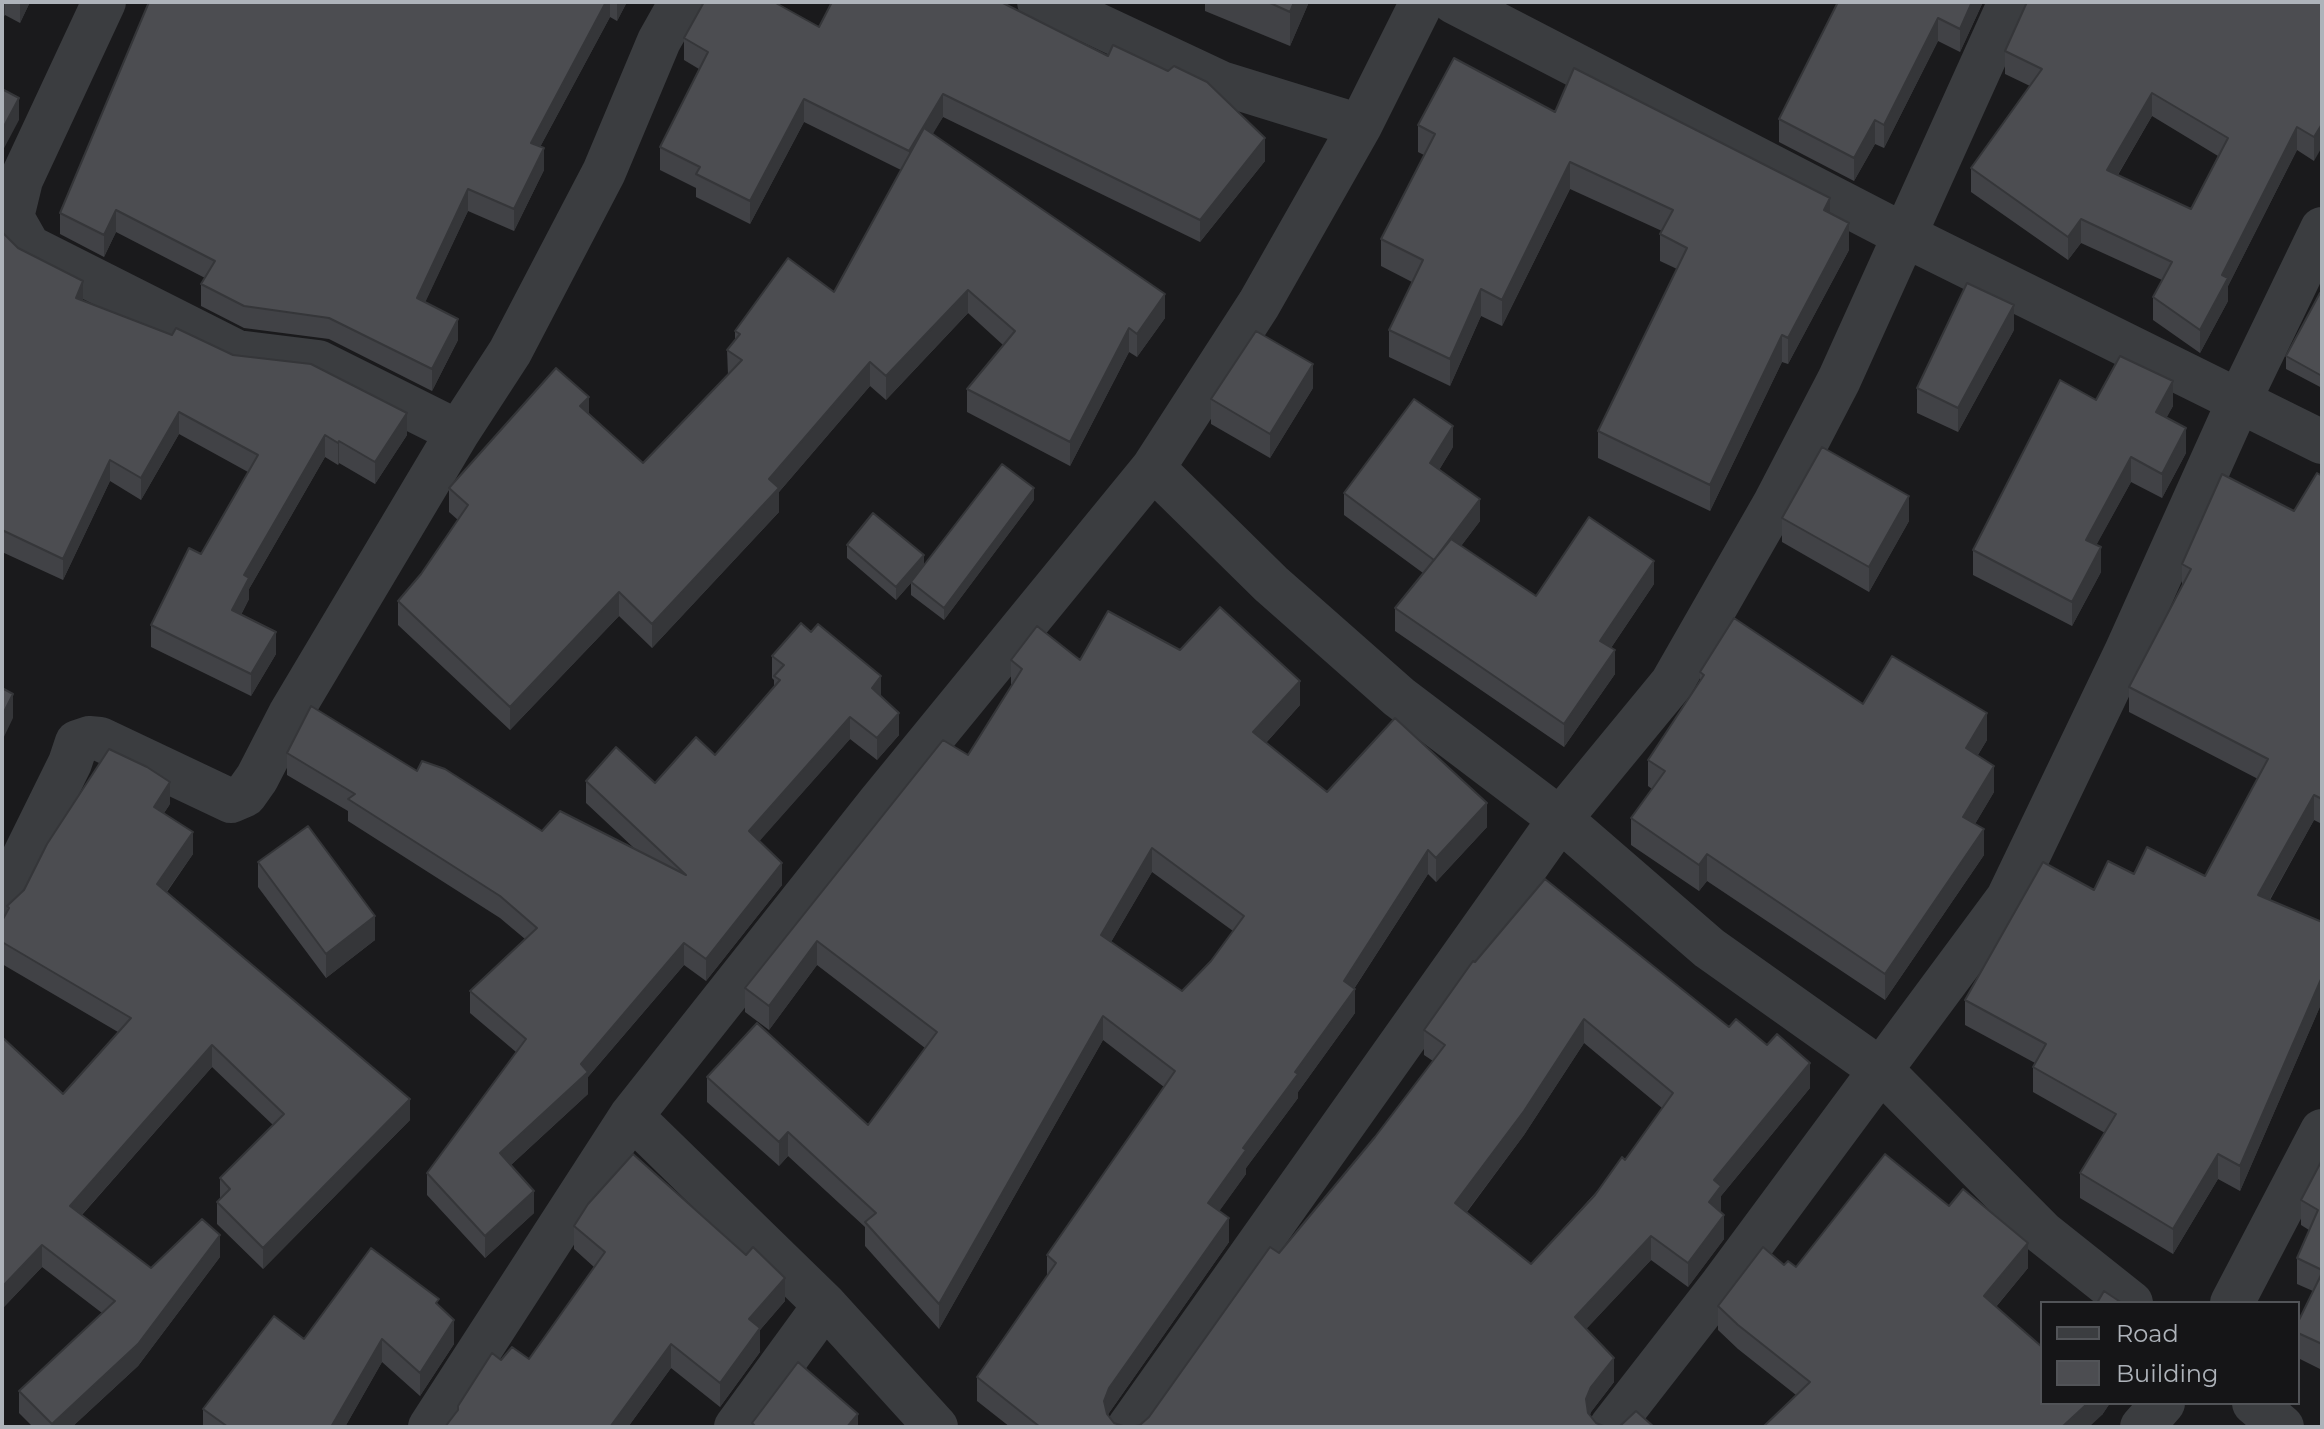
<!DOCTYPE html>
<style>
body{margin:0}
#map{position:relative;width:2324px;height:1429px;overflow:hidden;background:#1a1a1c;font-family:Montserrat,sans-serif}
canvas{display:block}
.frame{position:absolute;inset:0;border:4px solid #aeb3ba;pointer-events:none}
.legend{position:absolute;left:2040px;top:1301px;width:260px;height:104px;box-sizing:border-box;background:#151517;border:2px solid #525458;margin:0;padding:10px 14px;list-style:none;font-size:24px;color:#aeb3ba}
.legend li{display:flex;align-items:center;gap:16px;height:40px}
.legend b{width:40px;border:2px solid #525458}
</style>
<div id="map">
<canvas width="2324" height="1429"></canvas>
<div class="frame"></div>
<ul class="legend">
<li><b style="height:10px;background:#3b3d40"></b>Road</li>
<li><b style="height:22px;background:#4c4d51"></b>Building</li>
</ul>
</div>
<script>
const ctx = document.querySelector('canvas').getContext('2d');
ctx.lineJoin = 'round';
function trace(path, color, width, dash) {
  ctx.strokeStyle = color;
  ctx.lineWidth = width;
  ctx.lineCap = dash ? 'butt' : 'round';
  ctx.setLineDash(dash || []);
  ctx.stroke(path);
}
function paint(path, color) {
  ctx.fillStyle = color;
  ctx.fill(path, 'evenodd');
}
trace(new Path2D(`
 M104 2 21 180 12 217 29 247 237 352 318 362 458 432
 M1039 2 1072 13 1221 83 1360 126
 M1454 2 1902 234 2322 442
 M1153 468 1271 584 1399 697 1560 819 1709 948 1881 1070 2043 1233 2131 1303
 M2 901 70 763 77 742 89 738 100 739 231 801 245 795 257 778 290 714 458 432 510 352 604 172 659 41 681 2
 M631 1116 825 1305 936 1427
 M2232 1303 2322 1131
 M2254 1403 2282 1427
 M430 1427 631 1116 879 803 1153 468 1259 304 1360 126 1422 2
 M736 1427 825 1305
 M1129 1427 1560 819 1672 683 1775 503 1839 380 2010 2
 M1611 1427 1720 1287 2008 898 2126 652 2238 403 2322 229
 M2142 1427 2163 1403`), '#3b3d40', 44);
paint(new Path2D(`
 M2 2H30L20 23 5 15Z
 M149 2H627L617 21 610 17 540 147 544 170 514 231 468 211 425 302 458 340 432 391 329 339 244 328 201 306V284L205 278 116 232 104 257 60 234V213Z
 M1205 2H1309L1290 46 1205 11Z
 M1838 2H1983L1960 52 1938 41 1884 148 1875 144 1854 181 1779 142V119Z
 M2322 2 2314 161 2297 150 2228 286V301L2200 353 2153 320V297L2162 280 2081 243 2068 260 1971 192V168L2030 86 2005 74V51ZM2152 116 2218 156 2191 209 2118 175Z
 M819 27 1265 161 1200 242 943 117 932 134 1165 318 1137 357 1129 352 1070 466 967 412V389L1003 345 968 313 886 400 870 386 779 492V512L652 648 619 616 510 730 398 625V601L421 574 458 520 449 512V488L589 414 643 463 728 375 727 350 735 340V331L834 292 901 170 804 122 750 224 696 197V188L660 170V147L699 69 684 60V38Z
 M1555 112 1830 213 1849 250 1788 364 1782 362 1710 511 1598 458V431L1677 269 1660 261V234L1662 231 1570 189 1502 326 1481 316 1450 386 1389 357V330L1412 282 1381 266V239L1424 155 1418 152V125Z
 M2 232 18 248 83 301 172 335 233 355 407 435 375 484 339 463 338 465 325 457 249 589V599L241 615 276 654 251 696 151 647V625L201 554 248 472 179 434 141 500 110 481 63 580 2 552Z
 M2322 294V388L2286 369V356Z
 M2014 330 1958 432 1917 413V388Z
 M1313 388 1270 458 1211 424V399Z
 M2096 400 2173 406 2166 418 2186 453 2162 498 2131 482 2096 545 2101 572 2072 626 1973 575V550Z
 M1453 447 1439 470 1480 521 1461 546 1536 596 1654 584 1611 648 1615 674 1564 747 1395 631V608L1423 573 1344 515V493Z
 M2322 476V824L2314 820 2270 900 2322 922V1002L2240 1191 2218 1179 2173 1254 2080 1198V1173L2105 1133 2033 1092V1067L2035 1063 1965 1025V1000L2094 890 2134 874 2205 876 2258 779 2129 712V687L2182 587V564L2294 511Z
 M1034 500 944 620 911 595V583L896 600 847 558V545L924 566Z
 M1782 518 1909 521 1869 592 1782 542Z
 M1180 650 1300 705 1266 743 1327 792 1487 827 1436 882 1428 874 1354 989 1355 1013 1298 1092V1098L1246 1168V1174L1219 1211 1229 1242 1109 1413 1108 1415 1114 1423 1126 1427H1010L977 1401V1377L1047 1277V1255L1164 1087 1103 1040 939 1329 865 1246V1227L788 1156 779 1166 707 1102V1077L868 1125 925 1048 817 965 769 1030 745 1012V988L968 755 1012 685 1011 684V660H1080ZM1152 872 1233 931 1211 961 1182 991 1111 942Z
 M772 656 881 697 899 735 877 760 850 739 759 841 782 885 706 981 684 965 588 1077V1094L511 1165 534 1213 485 1258 427 1195V1173L516 1052 470 1013V991L525 939 500 918 348 821V811L287 775V753L417 771 542 831 635 849 586 803V781L655 783 715 755 774 687V680L772 678Z
 M1700 672 1863 704 1987 740 1978 755 1994 792 1975 824 1984 855 1885 1000 1707 881 1699 891 1631 845V818L1652 789 1648 786V760L1700 682Z
 M170 804 164 813 193 854 167 892 410 1120 263 1269 217 1224V1202L220 1200V1178L273 1125 212 1067 82 1215 151 1268 220 1257 138 1366 72 1427H33L19 1413V1391L102 1313 42 1267 2 1309V1037L63 1094 118 1032 2 964V921L7 913V906Z
 M258 862 375 940 326 978 258 887Z
 M1475 962 1729 1027 1810 1088 1721 1196V1210L1720 1211 1724 1239 1688 1287 1651 1260 1586 1329 1614 1382 1591 1412 1590 1415 1596 1423 1140 1425 1149 1417 1279 1253 1375 1137 1433 1061 1424 1055V1030ZM1584 1043 1662 1108 1625 1160 1531 1264 1467 1212 1524 1135Z
 M2322 1160V1370L2298 1358V1322L2313 1291 2297 1284V1258L2309 1230 2301 1225V1200Z
 M574 1226 785 1301 760 1330V1352L720 1407 671 1368 628 1427H445L501 1360 529 1359 594 1267 574 1249Z
 M1784 1265 1796 1267 2028 1268 1996 1307 2042 1403H2110L2102 1415 1796 1395 1738 1349 1718 1330V1306Z
 M439 1306 454 1344 420 1396 382 1362 345 1427H203V1409L304 1339Z`), '#414246');
paint(new Path2D(`
 M2 2H5V15L2 20Z
 M20 2H30L20 23Z
 M606 2H610V17L531 164V143Z
 M617 2H627L617 21Z
 M1294 2H1309L1290 46V12Z
 M1972 2H1983L1960 52V29Z
 M1938 18V41L1884 148V125Z
 M2152 93V116L2107 193V170Z
 M943 94V117L909 174V151Z
 M19 98V120L2 152V130Z
 M804 99V122L750 224V201Z
 M1875 120V144L1854 181V158Z
 M2322 124V147L2314 161V137Z
 M2297 127V150L2228 286V301L2200 353V330L2222 275Z
 M1265 138V161L1200 242V220Z
 M544 148V170L514 231V209Z
 M1570 162V189L1502 326V300Z
 M468 189V211L417 320V298Z
 M1830 198V225L1824 210Z
 M116 210V232L104 257V235Z
 M2081 219V243L2068 260V237Z
 M1849 223V250L1788 364V338Z
 M83 281V302L76 298Z
 M1481 289V316L1450 386V359Z
 M968 290V313L886 400V376Z
 M1165 294V318L1137 357V334Z
 M2014 305V330L1958 432V408Z
 M458 319V340L432 391V369Z
 M1129 328V352L1070 466V442Z
 M1782 335V362L1710 511V485Z
 M870 362V386L779 492V512L652 648V624L769 479Z
 M1313 364V388L1270 458V434Z
 M2173 381V406L2156 437V412Z
 M589 397V420L580 406Z
 M179 412V434L141 500V478Z
 M407 413V435L375 484V462Z
 M1453 426V447L1430 485V463Z
 M2186 428V453L2162 498V474Z
 M325 435V457L249 589V599L232 632V610L244 575Z
 M339 441V463L338 465V443Z
 M2131 457V482L2086 564V540Z
 M110 460V481L63 580V559Z
 M1034 488V500L944 620V608Z
 M1909 496V521L1869 592V567Z
 M1480 499V521L1434 582V560Z
 M2101 547V572L2072 626V602Z
 M924 555V568L896 600V587Z
 M1654 561V584L1600 664V641Z
 M619 592V616L510 730V707Z
 M276 632V654L251 696V674Z
 M1615 650V674L1564 747V724Z
 M881 676V698L872 688Z
 M1300 681V705L1253 757V732Z
 M13 694V718L2 741V716Z
 M899 713V735L877 760V738Z
 M1987 713V740L1966 774V748Z
 M850 717V739L749 853V831Z
 M1994 766V792L1963 844V817Z
 M170 782V804L154 828V807Z
 M2314 795V820L2258 920V895Z
 M1487 803V827L1436 882V858Z
 M1984 829V855L1885 1000V974Z
 M193 832V854L157 905V884Z
 M1152 848V872L1101 959V935Z
 M1428 850V874L1344 1004 1355 989V1013L1298 1092V1098L1246 1168V1174L1208 1227V1203L1243 1148 1295 1072 1344 981Z
 M1707 854V881L1699 891V865Z
 M782 863V885L706 981V959Z
 M375 916V940L326 978V954Z
 M817 941V965L769 1030V1006Z
 M684 943V965L588 1077V1094L500 1175V1153L581 1064Z
 M2322 977V1002L2240 1191V1166Z
 M1103 1016V1040L939 1329V1304Z
 M1584 1019V1043L1524 1135 1455 1227V1203Z
 M212 1045V1067L70 1228V1206Z
 M1810 1063V1088L1721 1196V1210L1709 1226V1202L1714 1180Z
 M410 1099V1120L263 1269V1248Z
 M788 1132V1156L779 1166V1142Z
 M2218 1154V1179L2173 1254V1229Z
 M534 1191V1213L485 1258V1236Z
 M1724 1215V1239L1688 1287V1263Z
 M1229 1218V1242L1109 1413 1104 1425V1401L1109 1388Z
 M220 1235V1257L138 1366 72 1427H52V1424Z
 M1651 1236V1260L1575 1341V1317Z
 M2028 1243V1268L1984 1321V1296Z
 M42 1245V1267L2 1309V1287Z
 M785 1278V1301L760 1330V1352L720 1407V1383L749 1319Z
 M454 1320V1344L420 1396V1373Z
 M382 1339V1362L345 1427H331Z
 M671 1344V1368L628 1427H610Z
 M1614 1358V1382L1591 1412 1586 1423V1399L1591 1387Z
 M2088 1403H2110L2102 1415 2089 1427H2062Z
 M858 1414V1427H847Z`), '#353639');
const building = new Path2D(`
 M149 2H606L531 143 544 148 514 209 468 189 417 298 458 319 432 369 329 318 244 306 201 284 215 261 116 210 104 235 60 213Z
 M704 2H774L819 27 832 2H1001L1108 56 1113 45 1168 71 1174 66 1207 82 1265 138 1200 220 943 94 909 151 804 99 750 201 696 174 700 167 660 147 708 52 684 38Z
 M1268 2H1294L1290 12Z
 M1838 2H1972L1960 29 1938 18 1884 125 1875 120 1854 158 1779 119Z
 M2027 2H2322V124L2314 137 2297 127 2222 275 2228 278 2200 330 2153 297 2172 262 2081 219 2068 237 1971 168 2042 69 2005 51ZM2152 93 2228 138 2191 209 2107 170Z
 M1454 58 1555 112 1574 68 1830 198 1824 210 1849 223 1788 338 1782 335 1710 485 1598 431 1687 248 1660 234 1673 210 1570 162 1502 300 1481 289 1450 359 1389 330 1423 260 1381 239 1435 134 1418 125Z
 M2 89 19 98 2 130Z
 M924 128 1165 294 1137 334 1129 328 1070 442 967 389 1015 331 968 290 886 376 870 362 769 479 779 488 652 624 619 592 510 707 398 601 421 574 468 505 449 488 556 368 589 397 580 406 643 463 742 360 727 350 740 334 735 331 788 258 834 292Z
 M2 232 18 248 83 281 76 298 172 335 176 328 233 355 311 364 407 413 375 462 339 441 338 443 325 435 244 575 249 578 232 610 276 632 251 674 151 625 189 548 201 554 258 455 179 412 141 478 110 460 63 559 2 530Z
 M1967 283 2014 305 1958 408 1917 388Z
 M2320 293 2322 294V376L2286 356Z
 M1256 331 1313 364 1270 434 1211 399Z
 M2120 356 2173 381 2156 412 2186 428 2162 474 2131 457 2086 540 2101 547 2072 602 1973 550 2060 380 2096 400Z
 M1414 399 1453 426 1430 463 1480 499 1434 560 1344 493Z
 M1822 447 1909 496 1869 567 1782 518Z
 M1002 464 1034 488 944 608 911 582Z
 M2317 473 2322 476V799L2314 795 2258 895 2322 922V977L2240 1166 2218 1154 2173 1229 2080 1173 2116 1114 2033 1067 2046 1044 1965 1000 2043 862 2094 890 2108 861 2134 874 2147 847 2205 876 2268 759 2129 687 2191 569 2182 564 2222 474 2294 511Z
 M873 513 924 555 896 587 847 545Z
 M1589 517 1654 561 1600 641 1615 650 1564 724 1395 608 1451 539 1536 596Z
 M1220 607 1300 681 1253 732 1327 792 1395 718 1487 803 1436 858 1428 850 1344 981 1355 989 1295 1072 1298 1074 1243 1148 1246 1150 1208 1203 1229 1218 1109 1388 1104 1401 1107 1414 1114 1423 1126 1427H1040L977 1377 1056 1263 1047 1255 1175 1071 1103 1016 939 1304 865 1222 876 1213 788 1132 779 1142 707 1077 757 1023 868 1125 937 1032 817 941 769 1006 745 988 943 740 968 755 1022 669 1011 660 1037 626 1080 660 1108 611 1180 650ZM1152 848 1244 916 1211 961 1182 991 1101 935Z
 M1734 618 1863 704 1892 656 1987 713 1966 748 1994 766 1963 817 1984 829 1885 974 1707 854 1699 865 1631 818 1665 771 1648 760 1704 675 1700 672Z
 M801 623 811 632 818 624 881 676 872 688 899 713 877 738 850 717 749 831 782 863 706 959 684 943 581 1064 588 1072 500 1153 534 1191 485 1236 427 1173 526 1039 470 991 537 928 500 896 348 799 355 794 287 753 311 706 417 771 422 761 445 769 542 831 560 811 686 875 586 781 616 747 655 783 696 737 715 755 780 680 774 676 784 665 772 656Z
 M2 688 13 694 2 716Z
 M109 749 147 767 170 782 154 807 193 832 157 884 410 1099 263 1248 217 1202 230 1189 220 1178 284 1114 212 1045 70 1206 151 1268 202 1219 220 1235 138 1344 52 1424 19 1391 115 1301 42 1245 2 1287V1037L63 1094 131 1018 2 942V921L9 908 7 906 24 890 47 844Z
 M308 826 375 916 326 954 258 862Z
 M1545 879 1729 1027 1736 1019 1767 1045 1777 1034 1810 1063 1714 1180 1721 1186 1709 1202 1724 1215 1688 1263 1651 1236 1575 1317 1614 1358 1591 1387 1586 1399 1588 1413 1596 1423 1606 1427H1131L1140 1425 1149 1417 1270 1247 1279 1253 1375 1137 1445 1045 1424 1030 1473 961 1475 962ZM1584 1019 1673 1093 1625 1160 1622 1157 1595 1195 1531 1264 1455 1203 1524 1111Z
 M633 1154 746 1255 753 1247 785 1278 749 1319 760 1328 720 1383 671 1344 610 1427H445L458 1410V1406L492 1353 501 1360 512 1347 529 1359 605 1252 574 1226 588 1204Z
 M1885 1154 1949 1206 1963 1189 2028 1243 1984 1296 2042 1347V1403H2088L2062 1427H1763L1810 1382 1738 1325 1718 1306 1763 1247 1784 1265 1788 1261 1796 1267Z
 M2322 1160V1270L2297 1258 2318 1210 2301 1200Z
 M371 1248 439 1299 436 1303 454 1320 420 1373 382 1339 331 1427H228L203 1409 274 1316 304 1339Z
 M2322 1273V1344L2298 1333V1322Z
 M2104 1291 2122 1303H2097Z
 M798 1362 858 1414 847 1427H756L752 1423Z
 M1636 1411 1654 1427H1611L1620 1426Z`);
paint(building, '#4c4d51');
trace(building, '#353639', 2);
</script>
